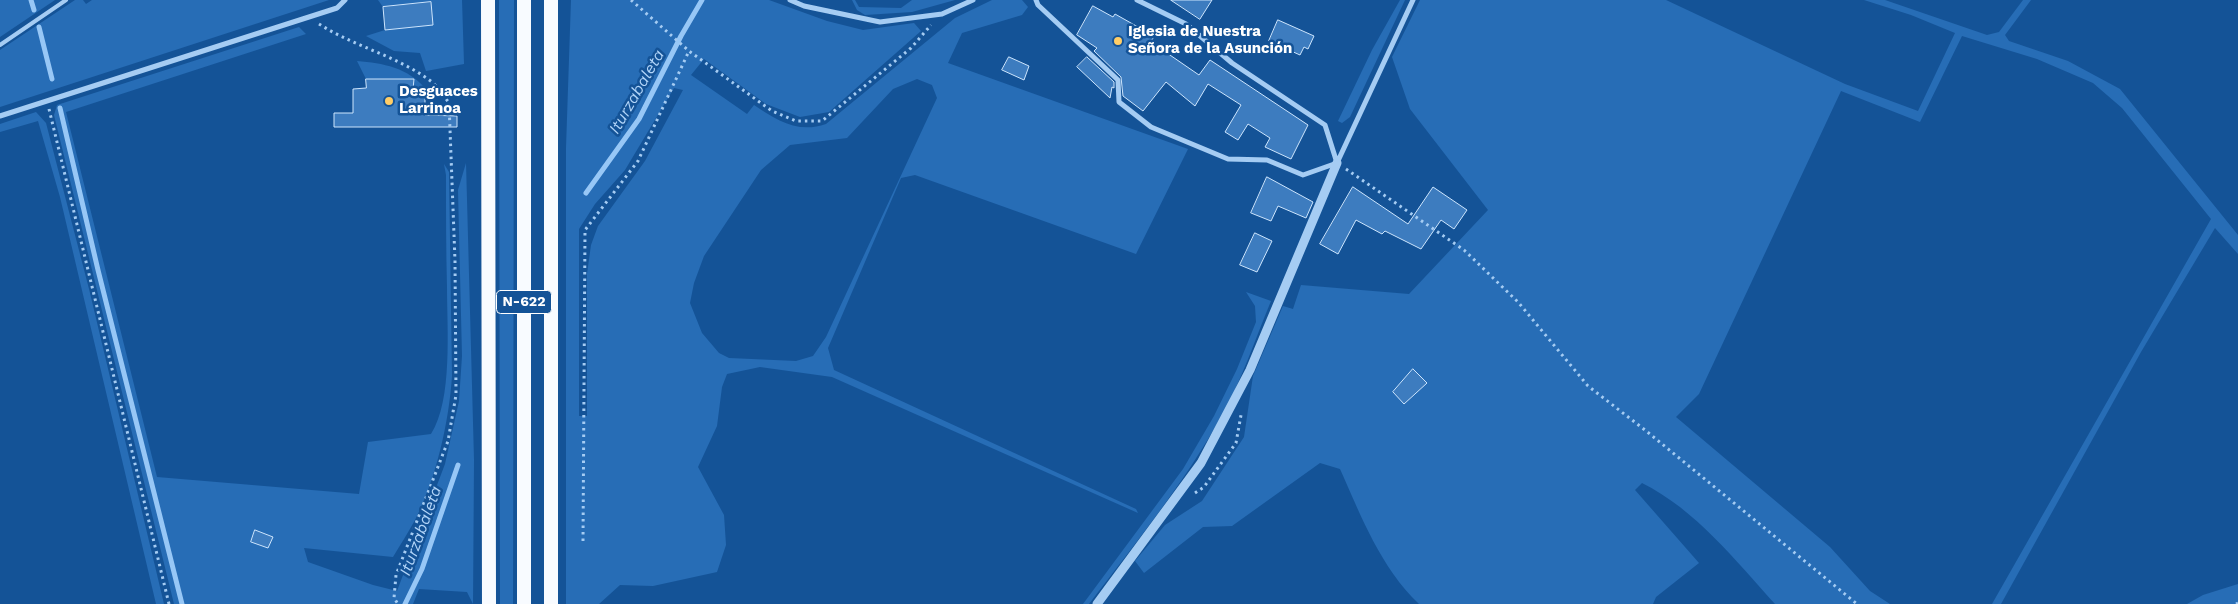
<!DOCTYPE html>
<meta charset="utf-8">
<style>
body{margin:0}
canvas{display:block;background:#145397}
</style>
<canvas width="2238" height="604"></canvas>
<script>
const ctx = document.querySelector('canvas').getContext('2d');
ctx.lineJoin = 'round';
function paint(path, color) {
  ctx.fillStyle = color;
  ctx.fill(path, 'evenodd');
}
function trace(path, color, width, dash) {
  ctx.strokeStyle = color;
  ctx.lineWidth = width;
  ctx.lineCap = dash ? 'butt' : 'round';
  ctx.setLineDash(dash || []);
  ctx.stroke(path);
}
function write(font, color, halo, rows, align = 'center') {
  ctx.font = font + ' "Work Sans",sans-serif';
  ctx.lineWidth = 5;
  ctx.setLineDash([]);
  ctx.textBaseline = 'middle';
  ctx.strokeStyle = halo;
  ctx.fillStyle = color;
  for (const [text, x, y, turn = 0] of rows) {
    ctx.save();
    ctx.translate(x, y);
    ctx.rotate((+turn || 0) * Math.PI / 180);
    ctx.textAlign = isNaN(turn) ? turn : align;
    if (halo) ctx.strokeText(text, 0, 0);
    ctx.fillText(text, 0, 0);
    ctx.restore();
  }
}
paint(new Path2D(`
 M0 0H55L0 37Z
 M75 0H83L86 4 92 0H329L0 107V50Z
 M378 0H462L464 64 426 71 420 53 394 51 366 36 385 30 433 25 430 2 383 7Z
 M499 0H514L513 604H500Z
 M571 0H769L827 21 863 30 914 23 921 31 829 112 800 117 766 104 704 59 691 75 747 114 754 105C776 120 798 134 826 124L955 18 992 0H1022L1028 7 1022 15 962 33 948 63 1188 149 1136 254 915 175 901 178 828 348 834 370 1136 509 1138 513 832 377 760 367 727 374 722 387 717 426 698 467 724 515 726 545 717 572 653 586 620 585 599 604H566V148ZM917 79 932 85 937 98 826 337 813 356 796 361 729 358 719 353 702 333 690 303 694 283 704 256 761 170 790 145 847 138 893 89ZM674 88 683 90 645 161 598 226 591 245 587 274V416H579V229L595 204 625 170Z
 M852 0H855L859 7 901 8 912 0H955L912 12 865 15 857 10Z
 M1400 0H1405L1350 117 1342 123 1338 121 1372 50Z
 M1420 0H1666L1845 84 1918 111 1955 33 1911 15 1864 0H1885L1987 35 1999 32 2023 0H2031L2005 35 2009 41 2068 61 2120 89 2238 235V254L2215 228 2141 352 2001 604H1992L2211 219 2122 108 2093 83 2037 59 1962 36 1920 122 1841 91 1699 394 1676 417 1830 547 1870 591 1890 604H1775C1735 560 1696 510 1642 483L1635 490 1699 563 1656 597 1653 604H1419C1381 568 1361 516 1340 469L1320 463 1232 526 1203 527 1144 573 1135 561 1165 525 1202 501 1244 437 1253 376 1283 306 1293 309 1301 285 1409 294 1488 210 1410 109 1392 57Z
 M299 27 306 34 66 112 157 477 359 494 368 442 431 434C453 400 447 327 447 287 446 249 446 212 446 175L444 164 449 172 452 376C449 422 436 479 415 520 408 533 400 545 393 557L304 548 308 562 373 585 397 591 445 464 459 401 462 356 458 190 466 163 474 460 473 604 467 592 419 589 413 604H174L54 115 57 105Z
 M357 61C383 63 408 68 425 88L413 89V79H366Z
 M36 112 46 123 89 289 164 604H156L60 197 38 121 0 132V124Z
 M1246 292 1271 301C1255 339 1242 380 1221 417 1184 483 1135 544 1089 604H1083L1183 469 1214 416 1237 369 1256 322 1255 306Z
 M2238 584V604H2187L2203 595Z`), '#276db6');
trace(new Path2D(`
 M31 0 34 10
 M39 27 52 79
 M60 108 98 270 182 604
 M586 193 639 119 681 36 702 0
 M405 604 422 569 458 465`), '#97c7f6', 5);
const building = new Path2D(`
 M1171 0H1212L1200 19Z
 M431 2 433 25 385 30 383 7Z
 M1093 6 1113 17 1115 14 1154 36 1151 42 1199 75 1210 60 1308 125 1291 159 1265 147 1270 138 1248 124 1238 140 1225 132 1241 105 1208 84 1195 106 1166 82 1143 111 1123 96 1121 77 1094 51 1097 48 1077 35Z
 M1278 20 1314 36 1308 49 1304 47 1300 55 1269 41Z
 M1009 57 1029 66 1024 80 1002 70Z
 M1087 57 1114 82V88L1112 87 1110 98 1077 67Z
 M366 79H414L413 89 425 88V115L457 116V127H334V113H353V89L366 88Z
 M1267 177 1313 202 1306 218 1278 206 1271 221 1251 213Z
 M1353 187 1408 224 1433 187 1467 210 1454 229 1441 220 1421 249 1385 231 1382 234 1356 220 1338 254 1320 244Z
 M1255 233 1272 241 1257 272 1240 265Z
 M1413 369 1427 383 1404 404 1393 392Z
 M255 530 273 537 268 548 251 542Z`);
paint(building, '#3d7cbf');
trace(building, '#cde5fd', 1);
trace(new Path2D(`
 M631 0 689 51 772 111 796 121H822L911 48 931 25
 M319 24C355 47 398 56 432 82 439 88 444 96 449 103L455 261 456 395 448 441 396 575 394 598 398 604
 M49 109 169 604
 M1346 169 1464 250 1518 302 1588 386 1645 430 1857 604
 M1195 493 1204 487 1236 443 1241 415
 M583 541 585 230 638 161 689 51
 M2236 604 2238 603`), '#a5ccf3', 3, [2.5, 4]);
trace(new Path2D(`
 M0 45 66 0`), '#a5ccf3', 4);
trace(new Path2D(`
 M790 0 804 6 880 22 942 14 973 0
 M1036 0 1038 5 1118 80 1119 102 1151 127 1228 159 1267 160 1303 175 1337 163 1413 0
 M1137 0 1186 24 1232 63 1325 125 1337 163
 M0 116 337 8 345 0`), '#a5ccf3', 5);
trace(new Path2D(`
 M1097 604 1201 463 1250 370 1337 163`), '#a5ccf3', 9);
trace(new Path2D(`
 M488 0 489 604
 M524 0V604
 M551 604V0`), '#f8fbff', 14);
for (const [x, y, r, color] of [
 [1118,41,5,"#ffcd67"],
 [389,101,5,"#ffcd67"]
]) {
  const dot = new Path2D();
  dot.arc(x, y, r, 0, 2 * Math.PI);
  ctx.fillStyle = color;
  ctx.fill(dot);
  trace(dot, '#145397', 2);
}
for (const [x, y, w] of [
 [524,302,55]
]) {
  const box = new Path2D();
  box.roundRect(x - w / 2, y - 11.5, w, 23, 4);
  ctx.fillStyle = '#145397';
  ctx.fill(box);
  trace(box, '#fff', 1);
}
write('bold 14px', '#fff', null, [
 ["N-622",524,302]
]);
write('bold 15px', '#fff', '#145397', [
 ["Iglesia de Nuestra",1128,32],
 ["Señora de la Asunción",1128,49],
 ["Desguaces",399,92],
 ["Larrinoa",399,109]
], 'left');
write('italic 16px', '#b2d5f9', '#145397', [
 ["Iturzabaleta",637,92,-60],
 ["Iturzabaleta",421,531,-70]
]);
</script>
